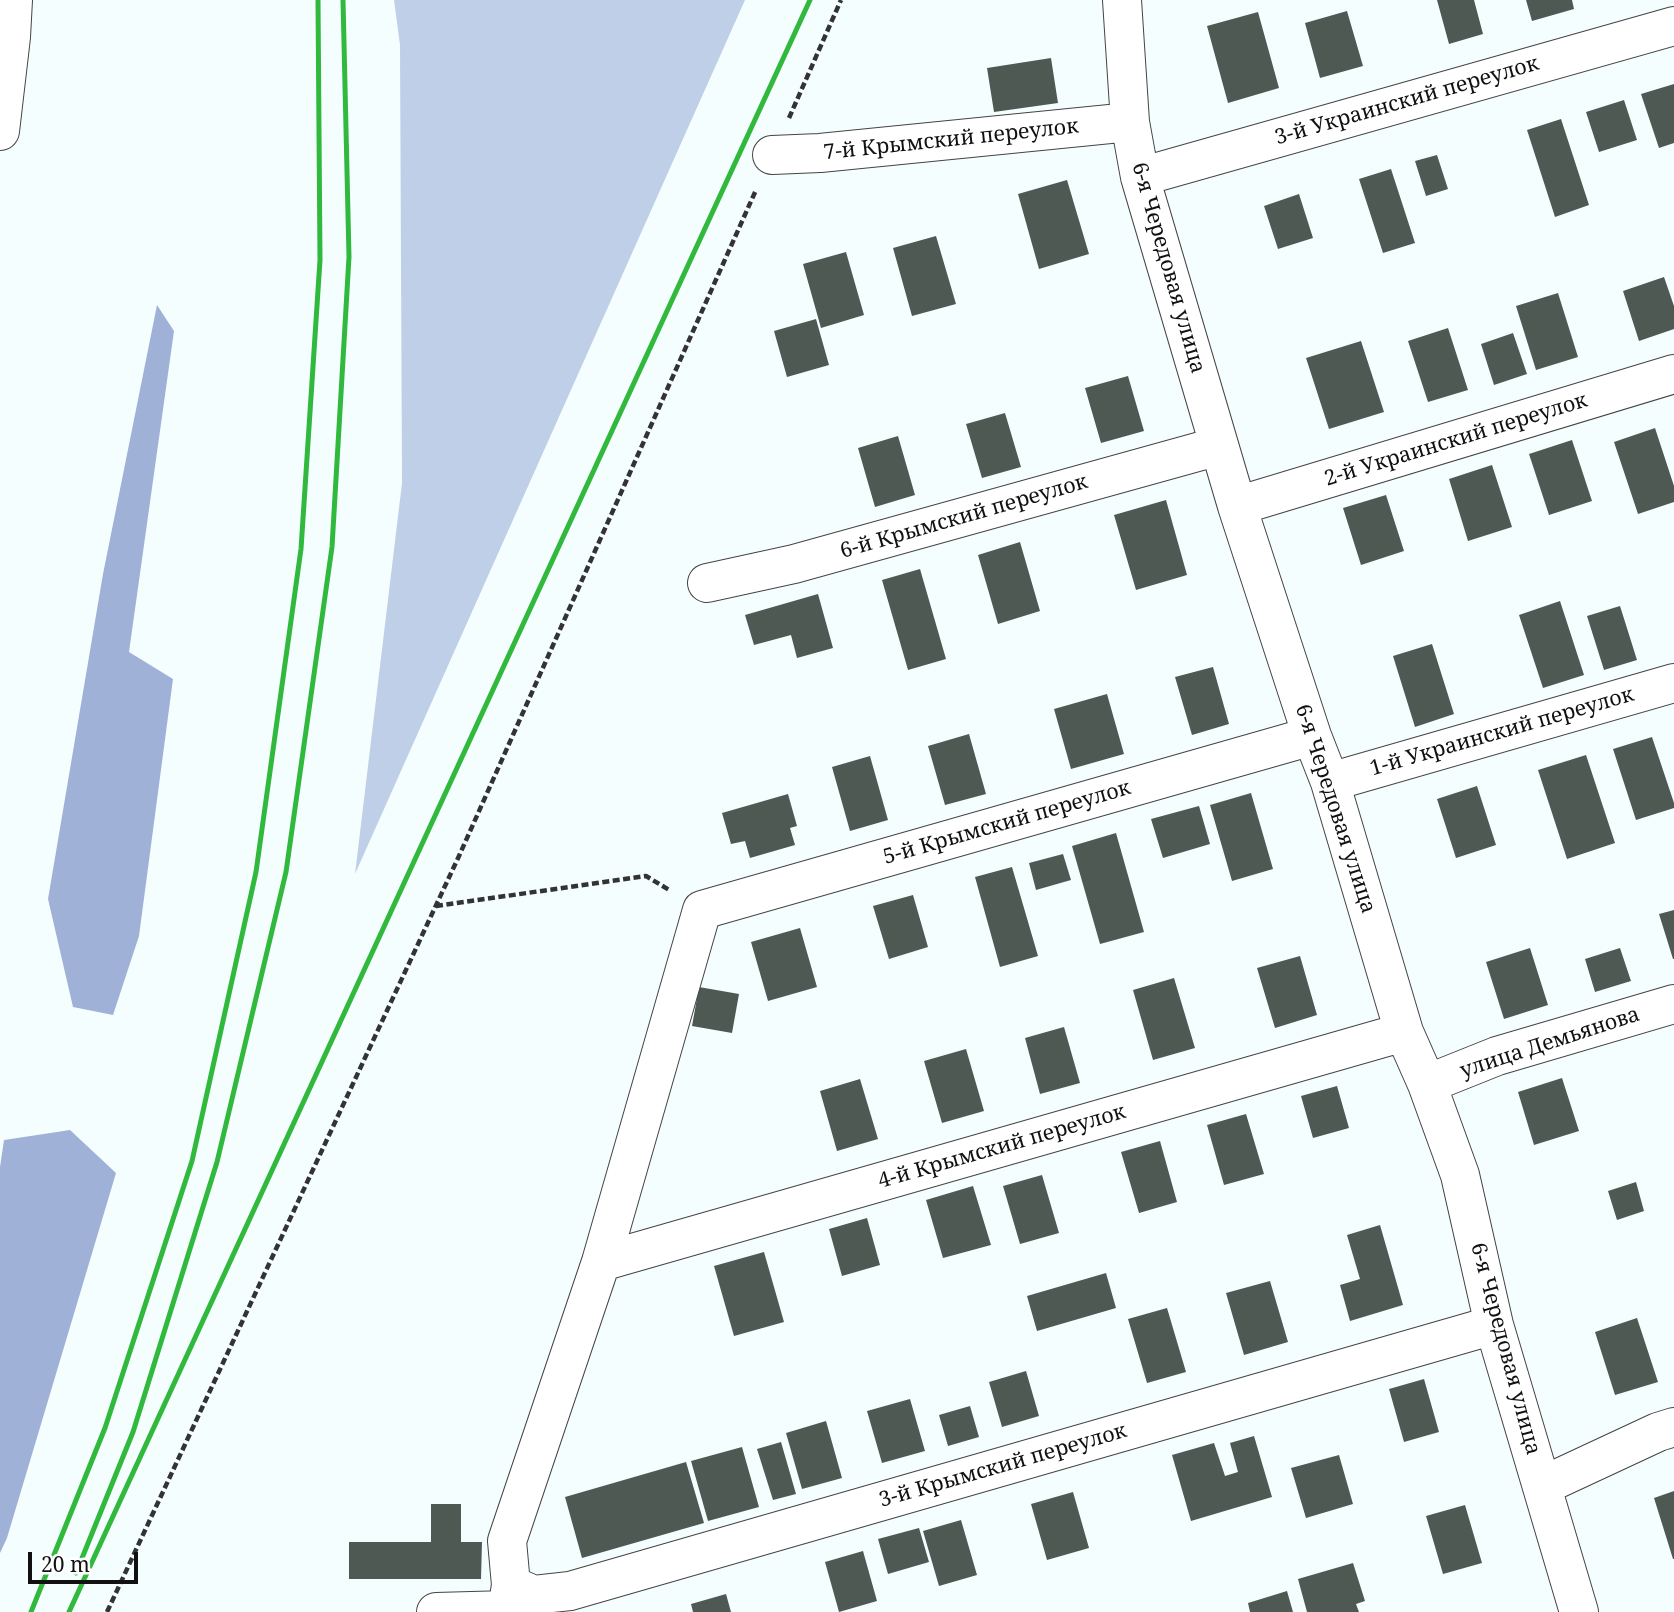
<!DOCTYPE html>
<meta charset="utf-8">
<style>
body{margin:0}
#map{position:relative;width:1674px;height:1612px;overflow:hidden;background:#f5fefe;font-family:"Noto Serif",serif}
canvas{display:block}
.scale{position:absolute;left:28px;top:1552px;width:110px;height:32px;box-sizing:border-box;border:4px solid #111;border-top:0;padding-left:9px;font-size:21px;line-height:24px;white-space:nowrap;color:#111;-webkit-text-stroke:5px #fff;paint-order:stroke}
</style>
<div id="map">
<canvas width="1674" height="1612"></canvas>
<div class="scale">20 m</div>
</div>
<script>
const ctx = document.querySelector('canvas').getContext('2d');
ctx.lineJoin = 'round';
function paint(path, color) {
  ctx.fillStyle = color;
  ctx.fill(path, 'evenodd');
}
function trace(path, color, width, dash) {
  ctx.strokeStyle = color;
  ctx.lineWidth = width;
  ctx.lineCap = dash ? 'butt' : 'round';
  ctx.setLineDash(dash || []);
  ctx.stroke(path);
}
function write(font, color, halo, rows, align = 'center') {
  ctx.font = font + ' "Noto Serif",serif';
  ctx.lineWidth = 7;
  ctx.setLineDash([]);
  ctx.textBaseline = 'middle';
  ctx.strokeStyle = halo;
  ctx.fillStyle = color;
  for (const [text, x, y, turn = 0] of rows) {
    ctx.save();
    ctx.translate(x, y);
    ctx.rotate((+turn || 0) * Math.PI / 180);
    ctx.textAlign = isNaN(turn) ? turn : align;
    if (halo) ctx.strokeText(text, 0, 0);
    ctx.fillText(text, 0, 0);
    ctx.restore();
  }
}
paint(new Path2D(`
 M394 0H745L355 874 402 483 400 45Z`), '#c0cfe8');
paint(new Path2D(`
 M157 305 174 331 129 652 173 679 139 936 113 1015 73 1007 48 899 103 574Z
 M70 1130 116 1173 7 1538 0 1553V1167L4 1140Z`), '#a0b1d7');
paint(new Path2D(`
 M1437 0H1474L1483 34 1449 44Z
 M1526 0H1572L1574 9 1532 21Z
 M1347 11 1363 66 1320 78 1305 23Z
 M1258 12 1279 88 1228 103 1207 26Z
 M1051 58 1058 103 994 112 987 68Z
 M1674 84V143L1659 148 1641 94Z
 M1624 100 1637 140 1599 152 1586 112Z
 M1561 119 1589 205 1555 217 1527 130Z
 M1437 155 1448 189 1426 196 1415 161Z
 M1391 169 1415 243 1383 253 1359 179Z
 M1067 180 1089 254 1039 269 1018 194Z
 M1299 194 1313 238 1278 249 1264 206Z
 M936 236 956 304 912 316 893 248Z
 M846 252 864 315 821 328 803 264Z
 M1664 277 1674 306V329L1639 341 1623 291Z
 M1558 293 1578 357 1536 370 1516 306Z
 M816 319 829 365 787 377 774 331Z
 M1448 328 1468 390 1428 402 1408 341Z
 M1513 333 1527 374 1494 385 1481 344Z
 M1361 341 1384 412 1329 429 1306 358Z
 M1128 376 1144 431 1101 443 1085 388Z
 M1005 413 1021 467 982 478 966 424Z
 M1655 428 1674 486V502L1638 514 1614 442Z
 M898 436 915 495 875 507 858 448Z
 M1572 440 1592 501 1549 515 1529 454Z
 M1492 465 1512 527 1468 541 1449 479Z
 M1386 495 1404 551 1361 565 1343 508Z
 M1166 500 1187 575 1136 590 1114 515Z
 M1020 542 1040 611 998 624 978 555Z
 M920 569 946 659 908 670 882 580Z
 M818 594 833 648 797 658 791 635 754 645 745 615Z
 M1560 601 1584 675 1543 688 1519 615Z
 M1620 606 1637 660 1604 670 1587 616Z
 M1432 644 1454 714 1415 727 1393 656Z
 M1213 667 1229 724 1192 735 1175 677Z
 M1107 694 1124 754 1071 769 1054 709Z
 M969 734 986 794 945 805 928 746Z
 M1652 737 1674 803V808L1636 820 1613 749Z
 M1586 755 1615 843 1567 859 1538 770Z
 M870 756 888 820 850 831 832 767Z
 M1477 786 1496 845 1456 858 1437 799Z
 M1251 793 1273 869 1232 881 1210 805Z
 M788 794 797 826 790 828 795 845 750 858 745 841 731 844 722 813Z
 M1199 806 1210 844 1163 858 1151 819Z
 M1116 833 1144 932 1100 944 1072 846Z
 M1063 854 1071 880 1036 890 1029 863Z
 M1012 867 1038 956 1000 967 975 877Z
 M913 895 928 947 889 959 873 906Z
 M1674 910V959H1673L1659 914Z
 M800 928 817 987 768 1001 751 942Z
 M1530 948 1548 1005 1504 1019 1486 962Z
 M1620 948 1631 981 1595 992 1585 959Z
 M1300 956 1317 1015 1275 1028 1257 968Z
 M1174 978 1195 1048 1153 1060 1133 990Z
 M699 987 739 994 732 1033 692 1026Z
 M1064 1027 1080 1083 1040 1094 1025 1038Z
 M966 1049 984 1111 942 1123 924 1061Z
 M1562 1078 1579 1131 1534 1145 1518 1092Z
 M860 1079 878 1139 837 1151 820 1091Z
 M1337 1086 1349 1128 1313 1138 1301 1096Z
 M1246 1114 1264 1174 1224 1185 1207 1125Z
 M1160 1141 1177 1202 1139 1213 1121 1152Z
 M1042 1175 1059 1233 1020 1244 1003 1186Z
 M1636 1182 1644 1211 1617 1220 1608 1191Z
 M973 1186 991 1245 943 1258 926 1200Z
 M867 1218 880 1265 842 1276 829 1229Z
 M1380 1225 1403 1305 1350 1321 1340 1285 1360 1279 1347 1235Z
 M764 1252 784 1322 734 1336 714 1266Z
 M1106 1273 1116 1308 1037 1331 1027 1296Z
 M1270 1281 1288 1342 1244 1355 1226 1293Z
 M1167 1308 1186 1372 1147 1383 1128 1319Z
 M1637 1318 1658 1382 1615 1395 1595 1332Z
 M1026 1371 1039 1416 1002 1427 989 1382Z
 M1424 1379 1439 1432 1404 1442 1389 1389Z
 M910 1399 925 1451 882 1463 867 1411Z
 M970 1406 979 1437 948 1446 939 1415Z
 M826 1421 842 1478 802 1489 786 1433Z
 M1254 1436 1272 1497 1191 1521 1172 1455 1214 1443 1225 1476 1238 1472 1230 1443Z
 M781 1442 796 1494 773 1500 757 1449Z
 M742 1447 759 1507 708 1521 691 1461Z
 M1339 1455 1353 1504 1306 1518 1291 1468Z
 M686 1462 704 1523 582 1558 565 1497Z
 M1674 1491V1559H1673L1654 1498Z
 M1073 1492 1089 1548 1047 1560 1031 1504Z
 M431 1504H461V1542H482L481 1579H349V1542H431Z
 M1465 1505 1482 1563 1443 1574 1426 1516Z
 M961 1520 977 1575 939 1586 923 1531Z
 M919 1528 929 1562 888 1574 878 1539Z
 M863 1551 877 1601 839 1612 825 1562Z
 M1353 1563 1365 1601 1356 1604 1359 1612H1307L1298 1579Z
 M1287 1591 1293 1612H1250L1248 1603Z
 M726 1594 731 1612H693L691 1604Z`), '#4e5954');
const minor = new Path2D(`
 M1122 0 1130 122 1140 177 1237 506 1312 736 1330 782 1404 1032 1427 1084 1460 1175 1494 1325 1579 1612
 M0 131 11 37 13 0
 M772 155 820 153 1130 122
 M1140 177 1674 26
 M1237 506 1674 374
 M707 583 794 564 1219 446
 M1330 782 1674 683
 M1427 1084 1497 1056 1674 1004
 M601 1262 1404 1032
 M1542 1486 1658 1432 1674 1427
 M511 1585 534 1595 570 1591 1494 1325
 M436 1612 508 1610
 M507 1612 511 1585 507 1541 601 1262 702 910 1312 736`);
trace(minor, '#444', 40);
trace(new Path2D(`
 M789 118 841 0
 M436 906 646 876 671 891
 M107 1612 459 856 756 190`), '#333', 4.5, [7, 3.5]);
trace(minor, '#fff', 38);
trace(new Path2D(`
 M76 1573 133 1432 217 1162 286 872 332 547 349 257 343 0
 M31 1612 105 1428 192 1161 256 872 301 549 320 260 318 0
 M69 1612 810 0`), '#31b93e', 5);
write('21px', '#111', '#fff', [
 ["3-й Украинский переулок",1407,101,-16],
 ["7-й Крымский переулок",951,140,-6],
 ["6-я Чередовая улица",1168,268,74],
 ["2-й Украинский переулок",1456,440,-17],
 ["6-й Крымский переулок",964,517,-16],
 ["1-й Украинский переулок",1502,732,-16],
 ["6-я Чередовая улица",1335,809,72],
 ["5-й Крымский переулок",1007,823,-16],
 ["улица Демьянова",1550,1043,-18],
 ["4-й Крымский переулок",1002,1147,-16],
 ["6-я Чередовая улица",1505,1349,75],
 ["3-й Крымский переулок",1003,1466,-16]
]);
</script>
